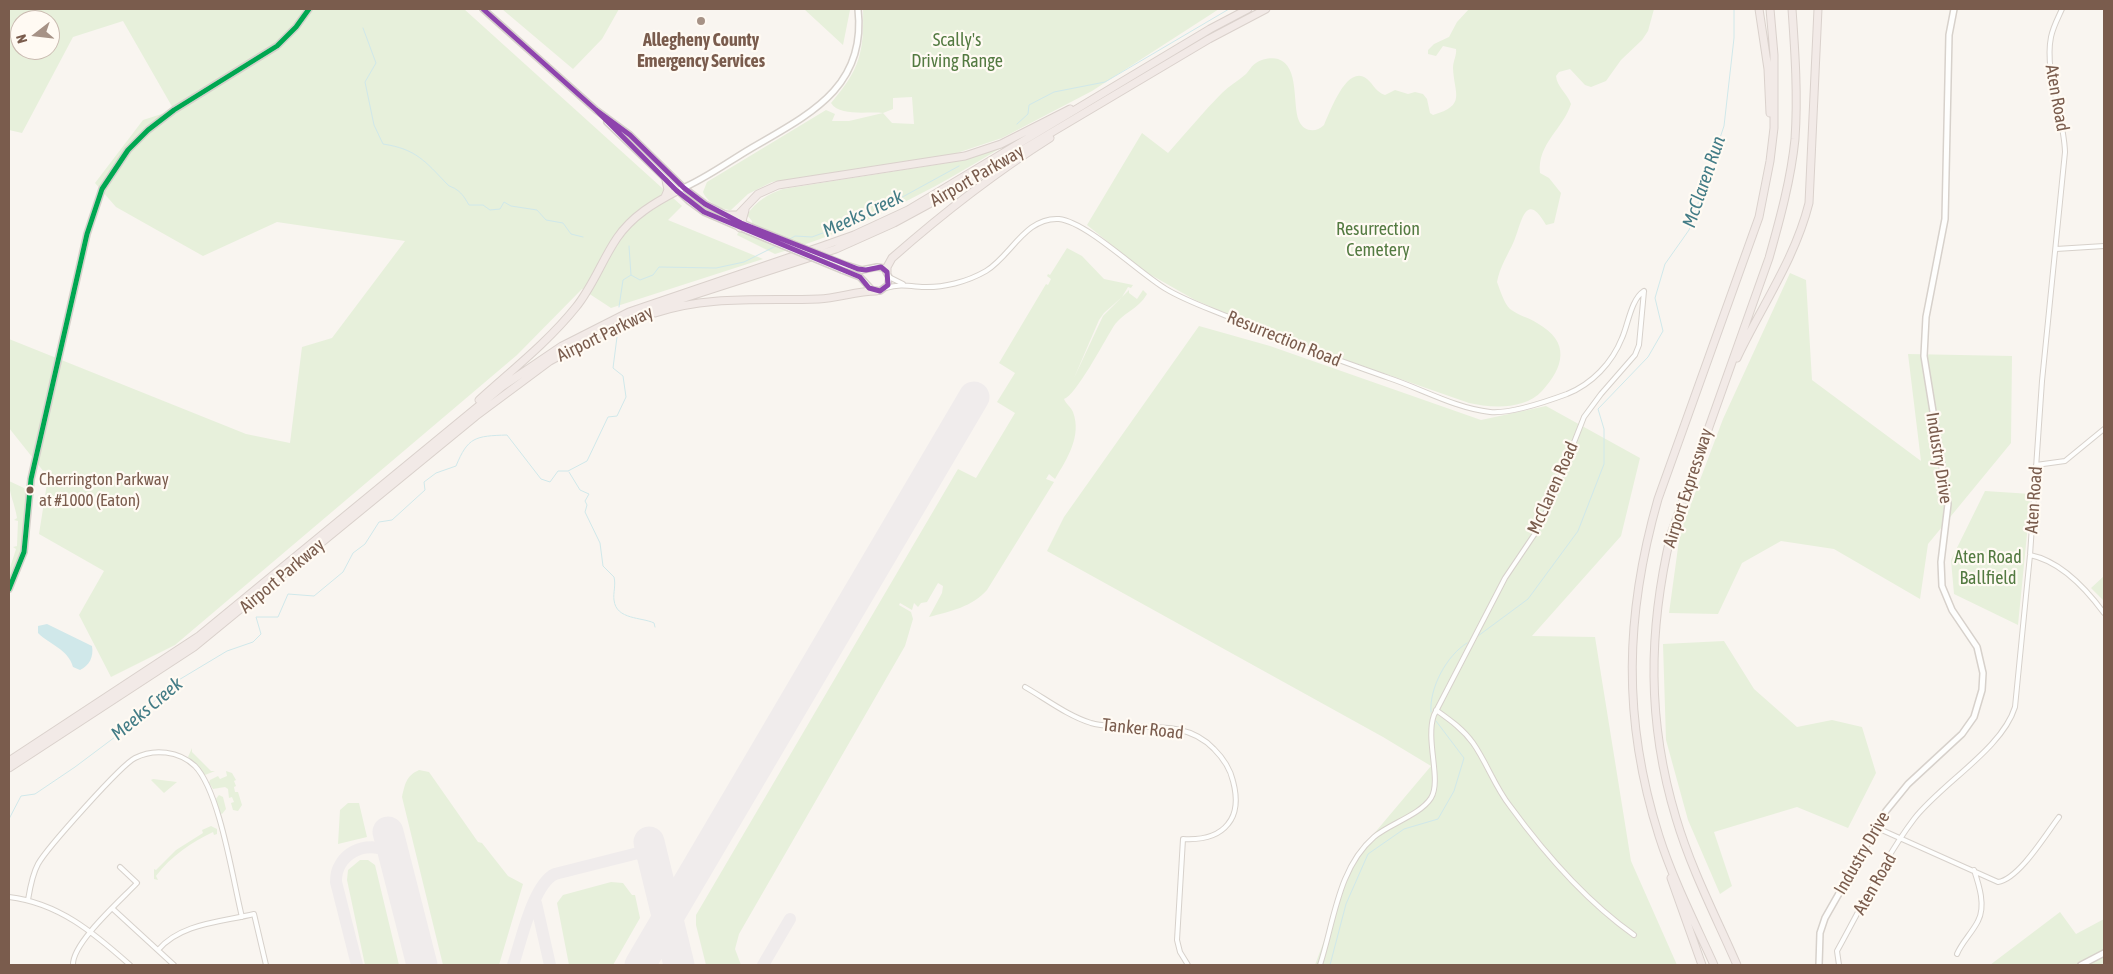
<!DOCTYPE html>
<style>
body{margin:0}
#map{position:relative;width:2113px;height:974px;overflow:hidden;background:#f9f5f0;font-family:"Asap Condensed",sans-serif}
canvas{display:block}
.frame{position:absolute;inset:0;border:10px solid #7a5c4d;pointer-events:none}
.north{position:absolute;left:10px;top:10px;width:50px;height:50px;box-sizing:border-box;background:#fffaf3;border:1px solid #cabbb1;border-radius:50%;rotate:254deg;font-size:14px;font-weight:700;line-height:20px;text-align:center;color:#7a5c4d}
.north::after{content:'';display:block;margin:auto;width:18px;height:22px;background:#a69286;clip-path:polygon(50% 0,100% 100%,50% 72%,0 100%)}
</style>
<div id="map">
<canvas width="2113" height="974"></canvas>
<div class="frame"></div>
<div class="north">N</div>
</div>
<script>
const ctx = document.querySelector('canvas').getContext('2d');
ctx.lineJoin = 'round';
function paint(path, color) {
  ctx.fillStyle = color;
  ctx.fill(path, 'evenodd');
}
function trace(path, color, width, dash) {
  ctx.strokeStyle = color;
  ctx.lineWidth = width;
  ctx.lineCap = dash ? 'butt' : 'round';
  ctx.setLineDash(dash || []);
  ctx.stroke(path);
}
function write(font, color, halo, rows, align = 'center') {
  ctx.font = font + ' "Asap Condensed",sans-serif';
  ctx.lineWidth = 4.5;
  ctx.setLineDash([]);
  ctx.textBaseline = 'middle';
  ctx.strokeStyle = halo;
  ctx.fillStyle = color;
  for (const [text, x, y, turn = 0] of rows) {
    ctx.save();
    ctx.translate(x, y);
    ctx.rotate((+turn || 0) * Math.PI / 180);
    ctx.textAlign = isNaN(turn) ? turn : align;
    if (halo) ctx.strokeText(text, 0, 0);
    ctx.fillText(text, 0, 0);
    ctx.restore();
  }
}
paint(new Path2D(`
 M9 9H464L682 206 668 220 763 259 611 308 582 289 517 355 175 645 111 677 79 615 104 571 39 534 48 477 9 428V339L246 434 290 443 302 347 332 338 405 241 277 222 203 256 116 207 95 183 143 120 174 110 123 21 73 37 22 133 9 130ZM20 20H50V50H20Z
 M502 9H619L602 39 573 69Z
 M804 9H848L850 10 843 45Z
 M863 9H1219L1092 91 1002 138 954 154 772 182 748 194 731 210C721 210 706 201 703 192L707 182 826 110 835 114 832 121H849L883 113C868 111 840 117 831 103 860 69 864 53 863 9ZM912 97 914 124 892 123 883 113 893 109V98Z
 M1469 9H1654L1648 31 1642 40 1621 60 1606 81 1591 87 1585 85 1570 69 1559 72 1556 76C1557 87 1567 93 1571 104 1563 129 1537 144 1540 173L1549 178 1561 193 1554 223 1546 225C1525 188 1521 226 1514 241 1508 255 1500 266 1497 282 1500 290 1504 303 1510 309 1519 316 1528 317 1537 323 1571 342 1564 367 1542 391 1525 410 1491 408 1469 403L1300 344 1195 300 1144 271 1087 225 1142 133 1168 153C1186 133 1203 112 1222 93 1229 86 1238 81 1246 74 1249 71 1252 65 1256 63 1261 59 1272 57 1278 59 1300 66 1292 105 1299 121 1304 132 1316 133 1324 125 1330 112 1347 63 1367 79 1374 85 1376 92 1385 95L1395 90 1408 94 1415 92 1423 94 1427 99 1430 113 1433 115C1467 105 1454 94 1453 68 1453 61 1457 55 1456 49L1443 46 1436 56 1428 54V50L1434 44 1449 37 1457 22Z
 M1004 146C931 191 857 230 775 254L737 235 739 231 748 233 752 221 747 215C756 201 768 194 783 189L965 160Z
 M1067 248 1082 256 1104 279 1133 285 1131 288 1128 287 1122 297 1104 313 1099 320 1074 378 1103 316 1129 290V293L1137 299 1143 290 1147 294C1138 310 1121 313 1112 329 1104 342 1076 395 1064 399 1066 404 1071 407 1073 412 1082 436 1067 459 1055 479L1049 474 1046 479 1054 482 987 590C972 607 951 611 929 617L942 593 943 586 938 583 927 602 921 603 918 607 914 603 912 610 900 603 899 605 911 612 913 619 905 646 739 934 735 949 741 965H706L696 925V915L958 469 976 478 1015 413 997 402 1015 373 999 363 1046 284 1048 285 1051 279 1047 276 1048 274 1050 275Z
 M1790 273 1806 280 1812 380 1921 461 1908 354 2012 356 2011 443 1928 544 1920 599 1834 549 1781 541 1742 563 1718 614 1669 613 1680 533 1723 419Z
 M1199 326 1270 346 1481 420 1546 406 1640 458 1621 536 1532 636 1595 637 1631 861 1677 965H1315L1356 855 1431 766 1383 737 1047 551 1064 517Z
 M9 481 24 488 27 491C25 512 26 566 9 578V571L16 549 13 547 17 546 18 521 14 520 17 518C15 504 9 494 9 481Z
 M1985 491 2031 494 2018 625 1954 594 1951 560Z
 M2104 576V601L2091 588Z
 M1724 641 1754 689 1797 727 1832 720 1862 727 1876 773 1848 828 1797 807 1714 832 1732 886 1720 894 1688 820 1666 740 1663 644Z
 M192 748V752L211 771H215L205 775 188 757Z
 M419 770 429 772 478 842 482 843 508 876 523 884 499 965H443L402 797C405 784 406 776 419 770Z
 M226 771 232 773 236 780 234 781 236 786 234 787 235 792H238L242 805 238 811 233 810 231 803 234 802 232 797 229 798 228 789 225 787 213 789 209 783 210 780 218 776 220 779 227 776Z
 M151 780 153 779 177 782 164 793Z
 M219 795 223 797 226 809 222 814 219 813 215 800Z
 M348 803H359L367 837 338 844 340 810Z
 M211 826 217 829V834L214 835 213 832C192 842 171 856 156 876L158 880 154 879V869L156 870 176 850 203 833 202 830Z
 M360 860H368L375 865 399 965H365L347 880 348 870Z
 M611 882 623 883 632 895H635L640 918 613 965H569L557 903 563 895Z
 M2060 912 2076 934 2104 919V965H1990Z`), '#e7f0db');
paint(new Path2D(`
 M47 624 92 646C94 657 89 666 80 670L73 667C68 649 50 645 38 633V626Z`), '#d0e8ea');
trace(new Path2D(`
 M363 28 376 63 365 82 374 125 383 144C416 149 425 161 447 184 449 187 454 187 457 190 462 193 466 200 469 205H483L490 210 500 209 504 202 511 206 537 210 546 220 563 223 571 234 583 237
 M1017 124 1028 114 1029 105 1054 92 1105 82 1229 9
 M788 240 795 236 812 237 866 217 959 166
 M629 246 631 275
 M619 307 623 280 631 275 640 280 653 275 659 267 716 268 744 262 778 245
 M569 472 580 490 589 494 585 501 587 505 585 512 600 543 603 566 614 577C616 585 613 593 614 600 616 620 642 617 654 623L655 627
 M1478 636 1528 599 1578 531 1604 464V429L1598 409 1648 357 1663 331 1655 298 1665 264 1689 230 1724 126 1734 38V9
 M1431 712C1429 688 1447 655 1467 643
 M9 819 21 796 35 794 75 767 139 719 167 687 227 651 253 642 261 634 256 617H278L288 594 314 596 343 572 353 553 365 544 379 522 392 520 425 490 424 482 436 473 456 466C468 437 475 436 507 435L541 479 550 482 558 471H568L587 461 608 417 617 416 626 397 623 376 613 368 617 337
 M1330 965 1346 904 1368 854 1404 829 1438 819 1454 791 1464 758 1436 721`), '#d0e8ea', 1);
trace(new Path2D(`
 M536 903 550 965
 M357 965 336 882C335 854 367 838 390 853L398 872
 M513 965C521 942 533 884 555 874L650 850
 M763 965 790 919`), '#f0ecec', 12);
trace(new Path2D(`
 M388 832 422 965
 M649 842 679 965
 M640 965 974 397`), '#f0ecec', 31);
const minor = new Path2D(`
 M2056 249 2104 246
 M889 277 903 284
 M886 288C899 284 909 286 922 287 943 288 967 282 986 271 1011 256 1025 217 1059 219 1087 222 1139 273 1166 289 1186 301 1210 309 1231 318 1283 341 1336 359 1389 378 1422 389 1455 408 1490 412 1510 414 1548 401 1567 394 1592 384 1612 363 1622 338 1628 325 1631 299 1644 291
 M2036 465 2065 461 2104 429
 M2030 555C2060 561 2087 590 2104 613
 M1025 687C1046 699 1068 716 1091 723 1132 734 1181 714 1214 749 1223 758 1230 768 1233 781 1237 796 1238 812 1228 824 1217 838 1200 840 1183 839L1177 940 1180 952 1188 965
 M1436 710C1450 720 1463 729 1473 743 1487 763 1495 787 1510 806 1545 854 1586 901 1634 935
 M1875 827 1998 882C2019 879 2046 834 2059 817
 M9 897C59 903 94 933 130 965
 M28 900C30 888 32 875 38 864 47 848 121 765 135 758 154 748 179 751 195 766 220 792 233 881 242 917
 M113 909 174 965
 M158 950C181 923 222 922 254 914L266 965
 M1957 954C1962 942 1972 933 1978 921 1986 906 1979 885 1974 870
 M73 965C72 943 121 900 137 883L120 867
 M1320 965C1334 922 1338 868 1374 837 1389 824 1420 815 1431 798 1442 780 1425 740 1434 715L1505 578 1534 535 1549 506 1584 417 1601 394 1635 355 1639 345 1644 291
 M1839 965 1837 951C1861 908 1885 857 1914 819 1942 783 2002 749 2015 707L2030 555 2042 381 2065 152C2064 116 2044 72 2051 37 2053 27 2058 18 2062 9`);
const tertiary = new Path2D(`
 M483 9 596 110 630 135 684 188 705 204 751 227
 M607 122 689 201 704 212 748 231
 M681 189C705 179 728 162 750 149 808 115 867 88 858 9
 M842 270 860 277 872 290 880 291 888 285 889 277 884 268 877 267 862 270 843 264
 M9 589 24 552 31 479 87 234 102 189 128 150 148 130 174 110 277 46 296 27 309 9
 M1819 965 1820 933 1825 918 1886 811 1908 784 1962 734 1974 717 1982 690 1983 673 1977 647 1952 610 1942 586 1941 562 1948 504 1924 356 1926 317 1945 219 1949 35 1954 9
 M2081 965 2104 953`);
const motorway = new Path2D(`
 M1759 9 1768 69 1770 113
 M665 197 668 190 666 180
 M726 215H738L758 194 778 185 965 156 1001 144 1070 109
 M740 228 745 210
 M887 272V267L892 258C942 214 993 174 1050 138
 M655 313C708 295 764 301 819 299 838 298 857 291 876 291
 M1737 358C1761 307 1795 259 1809 203L1818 9
 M479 400C512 370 548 342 576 307 593 286 602 260 617 238 632 216 654 203 677 191
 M9 761 199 636 503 386 562 346 629 312 820 247 854 235 908 210 1210 29 1248 9
 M9 768 194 647 476 416 550 361 596 336 666 304 836 249 894 223 953 191 1209 39 1266 9
 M1671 878 1702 965
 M1714 965C1695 923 1673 880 1659 836 1622 719 1625 615 1658 499L1759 217 1770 161 1774 128V55L1770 9
 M1737 965C1716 917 1691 869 1676 818 1647 722 1648 631 1671 534L1769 258C1780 219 1791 179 1795 139 1798 95 1795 52 1792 9`);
trace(minor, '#d7d1cb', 6);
trace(tertiary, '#d7d1cb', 8);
trace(motorway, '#dad1cc', 9);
trace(minor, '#fefefd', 4);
trace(tertiary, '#fefefd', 5);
trace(motorway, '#f2eae7', 7);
const tertiaryBridge = new Path2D(`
 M751 227 843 264
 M748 231 842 270`);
trace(tertiaryBridge, '#d7d1cb', 8, []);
trace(tertiaryBridge, '#fefefd', 5);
trace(new Path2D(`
 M9 589 24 552 31 479 87 234 102 189 128 150 148 130 174 110 277 46 296 27 309 9`), '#00a651', 5);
trace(new Path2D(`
 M483 9 596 110 630 135 684 188 705 204 741 223 858 269 866 270 881 267 887 272 888 285 880 291 869 288 860 277 704 212 677 191 596 110`), '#8e44ad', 5);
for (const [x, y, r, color] of [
 [701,21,5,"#a69286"],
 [30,490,4.5,"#7a5c4d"]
]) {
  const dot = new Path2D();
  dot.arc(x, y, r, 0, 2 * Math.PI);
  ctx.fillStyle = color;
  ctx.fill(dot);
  trace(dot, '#fffaf3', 2);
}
write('17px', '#7a5c4d', '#fffaf3', [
 ["Cherrington Parkway",39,480],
 ["at #1000 (Eaton)",39,501]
], 'left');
write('bold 18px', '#7a5c4d', '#fffaf3', [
 ["Allegheny County",701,40],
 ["Emergency Services",701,61]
]);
write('18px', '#537a41', '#fffaf3', [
 ["Scally's",957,40],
 ["Driving Range",957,61],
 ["Resurrection",1378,229],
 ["Cemetery",1378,250],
 ["Aten Road",1988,557],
 ["Ballfield",1988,578]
]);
write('18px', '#7a5c4d', '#fffaf3', [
 ["Aten Road",2057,98,80],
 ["Airport Parkway",977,176,-30],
 ["Airport Parkway",605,334,-26],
 ["Resurrection Road",1284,339,22],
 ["Industry Drive",1939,458,81],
 ["McClaren Road",1553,488,-66],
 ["Airport Expressway",1688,488,-72],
 ["Aten Road",2034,500,-86],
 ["Airport Parkway",282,576,-40],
 ["Tanker Road",1143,729,6],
 ["Industry Drive",1862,853,-60],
 ["Aten Road",1875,884,-60]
]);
write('italic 19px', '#437c86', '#fffaf3', [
 ["McClaren Run",1704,182,-71],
 ["Meeks Creek",863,214,-25],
 ["Meeks Creek",147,709,-40]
]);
</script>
